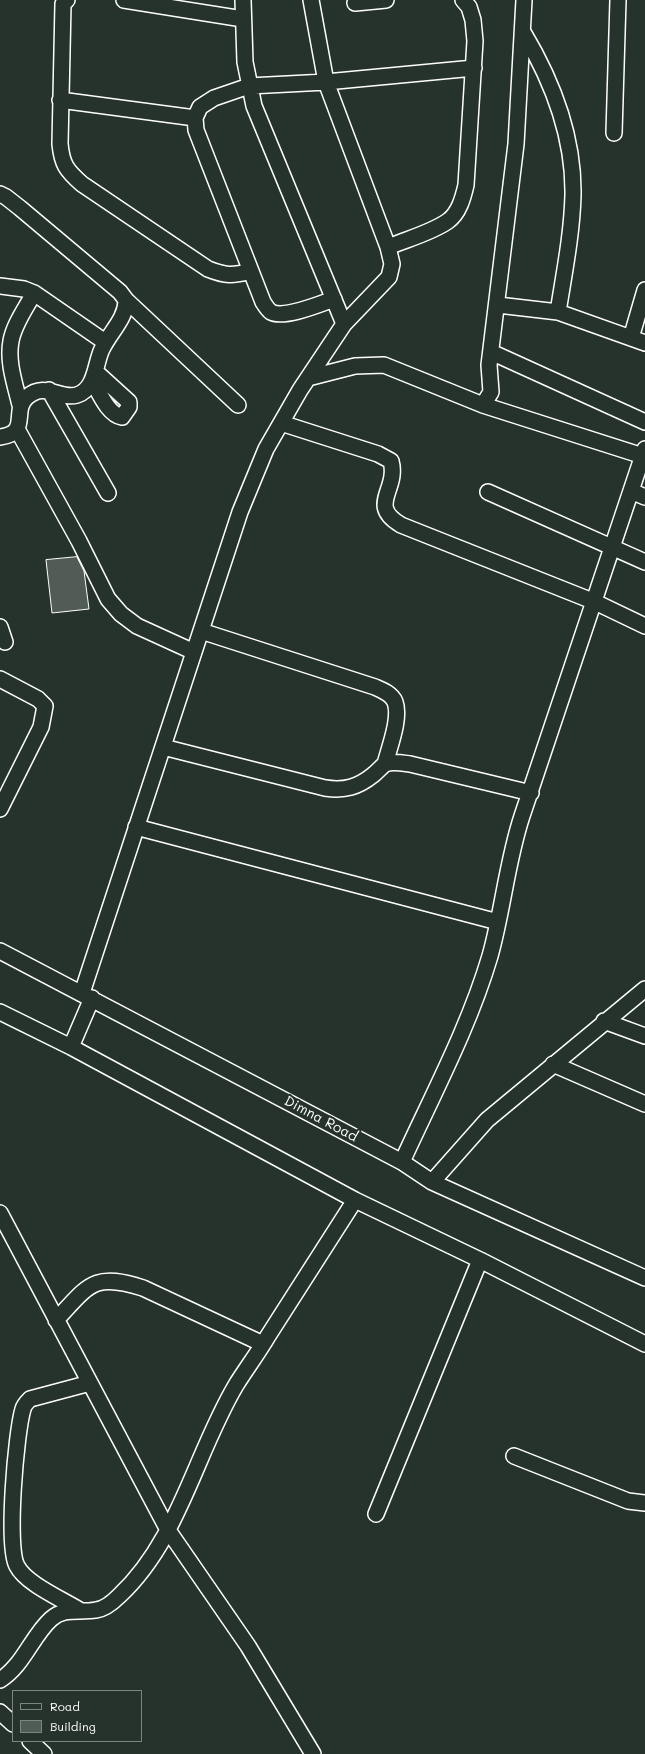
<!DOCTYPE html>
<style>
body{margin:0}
#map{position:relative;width:645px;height:1754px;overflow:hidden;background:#26332d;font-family:Mali,sans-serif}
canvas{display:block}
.legend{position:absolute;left:12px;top:1690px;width:130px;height:52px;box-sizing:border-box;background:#26332d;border:1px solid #7d8581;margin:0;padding:5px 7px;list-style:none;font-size:12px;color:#fff}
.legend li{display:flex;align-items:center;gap:8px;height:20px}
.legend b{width:20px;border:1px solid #7d8581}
</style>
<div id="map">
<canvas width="645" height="1754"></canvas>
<ul class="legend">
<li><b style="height:5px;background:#26332d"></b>Road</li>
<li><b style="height:11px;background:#515c57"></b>Building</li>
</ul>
</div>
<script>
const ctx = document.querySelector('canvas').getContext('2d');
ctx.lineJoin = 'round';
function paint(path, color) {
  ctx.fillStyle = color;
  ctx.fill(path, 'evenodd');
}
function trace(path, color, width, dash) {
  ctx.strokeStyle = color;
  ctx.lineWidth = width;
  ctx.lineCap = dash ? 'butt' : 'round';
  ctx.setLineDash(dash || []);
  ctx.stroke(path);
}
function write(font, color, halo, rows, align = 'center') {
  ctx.font = font + ' Mali,sans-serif';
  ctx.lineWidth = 4;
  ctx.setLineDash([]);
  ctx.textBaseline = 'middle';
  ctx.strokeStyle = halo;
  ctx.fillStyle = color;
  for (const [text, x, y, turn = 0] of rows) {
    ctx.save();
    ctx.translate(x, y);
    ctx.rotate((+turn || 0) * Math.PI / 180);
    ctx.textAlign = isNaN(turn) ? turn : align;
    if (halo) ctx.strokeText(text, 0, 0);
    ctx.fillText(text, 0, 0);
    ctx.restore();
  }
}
const building = new Path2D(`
 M77 557 84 571 89 609 52 613 46 560Z`);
paint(building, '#515c57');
trace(building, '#fff', 1);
const minor = new Path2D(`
 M67 0 63 4 60 144C62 164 66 170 82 184L208 269C226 276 232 276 251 271
 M124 0 243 19
 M243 0 245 62 254 106 344 324
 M524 0 516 144 489 365 491 392 483 405 643 456
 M355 3 386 0
 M523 32C553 82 574 136 573 195 572 234 564 274 558 312
 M60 100 195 118
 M614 133 618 0
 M0 194 6 197 20 208 120 292 126 300C126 319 110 332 102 349 95 363 96 389 77 395 60 400 45 381 27 397 11 411 31 433 0 437
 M388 247C407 239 431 233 448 221 459 213 463 198 466 185L475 41 473 20 469 7 463 0
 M0 286 24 289 34 293 105 342
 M334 299C320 304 284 319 271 312 268 310 265 305 263 302L196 130 195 118 200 107 214 98 249 86 326 82 474 68
 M126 300 238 405
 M498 305 558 312 645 343
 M631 338 645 290
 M491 352 645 422
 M308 378 355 366 384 365 483 405
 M92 380C99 392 108 415 122 417L129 407V402L96 372
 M49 390 108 493
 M20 405C15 384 7 362 11 341 14 324 26 308 34 293
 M281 423 378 454 391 461C399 490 367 505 401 525L595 602 645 626
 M17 429 79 541 108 599 121 614 137 626 194 652
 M631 491 645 497
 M488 492 645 562
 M0 627 5 642
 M201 631 375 687C382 690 392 694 395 702 401 718 389 748 385 764
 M0 679 38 699 45 706 41 727 0 809
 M163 747 325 788C345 791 358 787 373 775 377 772 381 767 385 764 392 761 402 763 410 764L531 793
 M136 827 498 922
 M0 951 402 1162 432 1182 645 1278
 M82 993 240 512 266 449 300 390 344 324 389 277 392 264 388 247 326 82 311 0
 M0 1012 71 1047 355 1200 480 1260 645 1344
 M604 1021 645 1036
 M71 1047 92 998
 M553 1064 645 1104
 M402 1162C433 1094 469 1027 490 956 503 910 507 861 522 816 564 693 605 571 645 449
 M432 1182 487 1120 645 989
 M0 1213 168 1530 248 1646 313 1754
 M56 1320C89 1285 93 1272 143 1288L263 1344
 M514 1456 628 1501 645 1503
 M376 1514 480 1260
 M81 1611C64 1600 26 1584 17 1566 6 1547 16 1432 23 1409 24 1405 27 1402 30 1399L90 1383
 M0 1680C23 1666 32 1636 51 1619 64 1607 80 1613 96 1610 105 1609 113 1602 119 1596 179 1540 195 1454 236 1385 246 1369 258 1353 268 1336 297 1291 326 1245 355 1200
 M0 1712 13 1724
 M30 1741 44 1754`);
trace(minor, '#fff', 18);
trace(minor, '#26332d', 15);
write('14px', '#fff', '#26332d', [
 ["Dimna Road",321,1119,28]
]);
</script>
